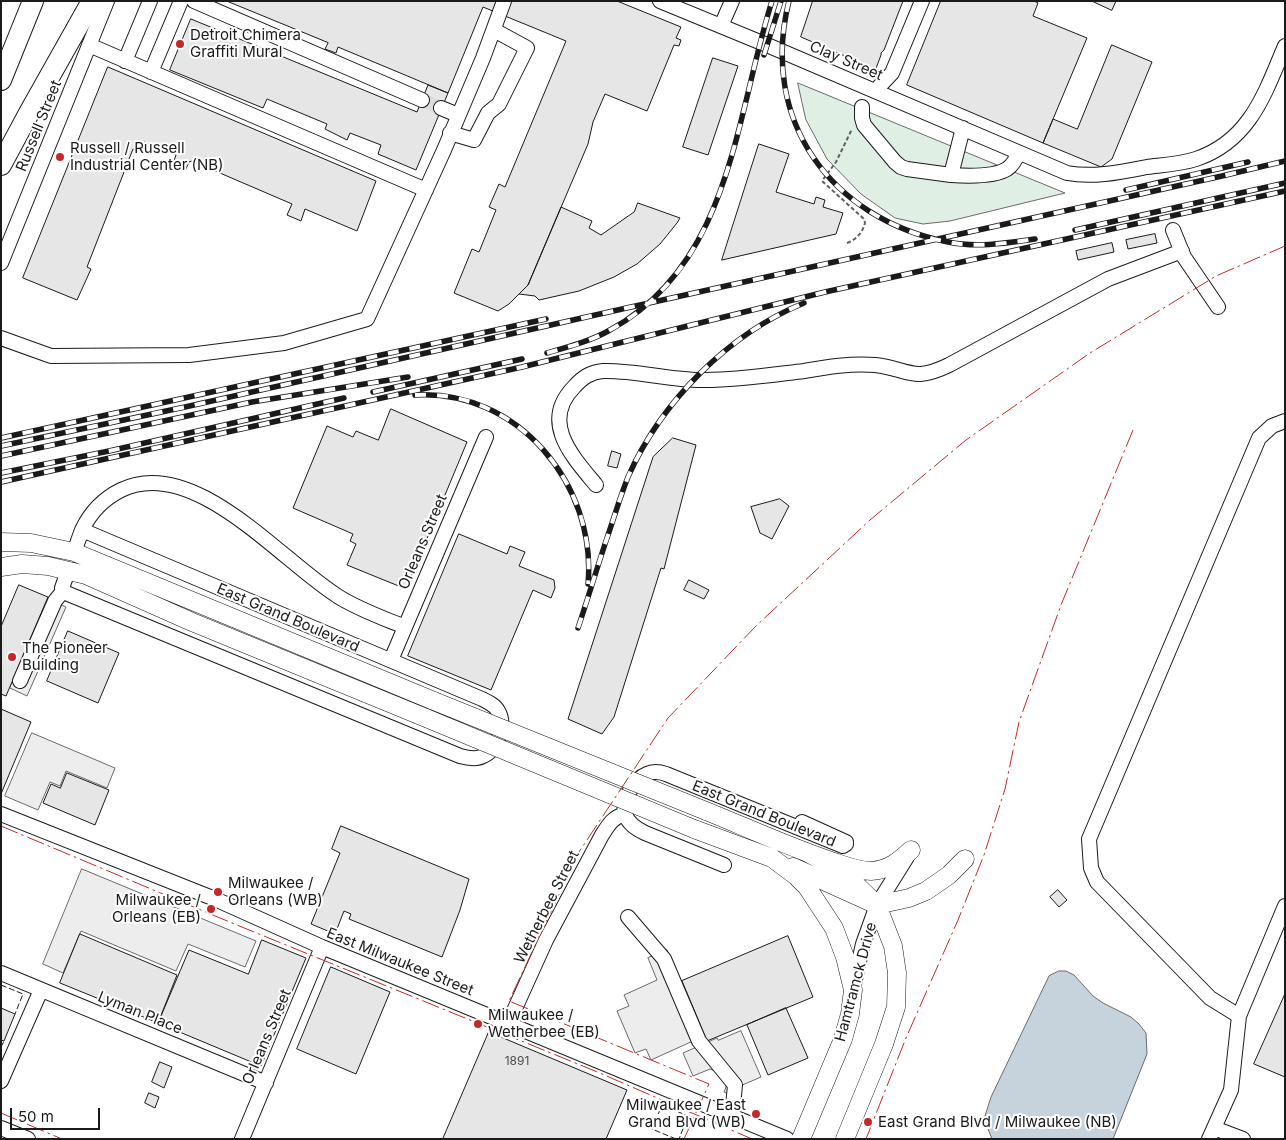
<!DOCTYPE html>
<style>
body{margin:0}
#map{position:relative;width:1286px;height:1140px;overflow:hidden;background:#fff;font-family:Inter,sans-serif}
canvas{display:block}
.frame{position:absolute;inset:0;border:2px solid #1a1a1a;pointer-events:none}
.scale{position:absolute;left:10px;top:1108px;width:90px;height:22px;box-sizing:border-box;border:2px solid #1a1a1a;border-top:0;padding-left:6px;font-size:15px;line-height:18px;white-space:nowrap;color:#1a1a1a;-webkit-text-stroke:4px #fff;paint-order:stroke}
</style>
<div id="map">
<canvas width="1286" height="1140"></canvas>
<div class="frame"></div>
<div class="scale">50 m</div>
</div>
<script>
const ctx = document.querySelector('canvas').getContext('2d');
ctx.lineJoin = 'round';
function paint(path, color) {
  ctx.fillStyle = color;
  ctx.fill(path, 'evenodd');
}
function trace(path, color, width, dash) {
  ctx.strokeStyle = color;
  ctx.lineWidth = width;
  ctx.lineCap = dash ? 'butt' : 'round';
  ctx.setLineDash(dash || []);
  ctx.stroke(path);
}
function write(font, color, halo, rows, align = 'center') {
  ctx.font = font + ' Inter,sans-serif';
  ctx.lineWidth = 4;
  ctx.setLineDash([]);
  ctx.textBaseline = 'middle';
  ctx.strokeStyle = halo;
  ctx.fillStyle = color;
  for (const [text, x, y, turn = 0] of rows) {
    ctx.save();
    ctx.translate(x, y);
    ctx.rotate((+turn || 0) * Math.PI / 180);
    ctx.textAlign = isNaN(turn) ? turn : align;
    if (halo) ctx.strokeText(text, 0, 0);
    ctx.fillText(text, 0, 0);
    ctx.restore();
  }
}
const green = new Path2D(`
 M798 83 1065 193 950 221 923 224 895 218 861 194 827 159 806 120Z`);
paint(green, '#e0efe3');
trace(green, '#6a6a6a', 1);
const parking = new Path2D(`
 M48 599 66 607 27 696 10 688Z
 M32 733 115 768 107 788 66 771 60 786 50 782 38 810 5 796Z
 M82 869 256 941 245 967 188 944 176 971 81 931 63 973 43 964Z
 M667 950 704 1036 651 1060 646 1049 635 1053 617 1011 629 1006 624 995 657 980 648 958Z
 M741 1031 761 1077 740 1086 738 1090 744 1101 724 1092 726 1087V1082L718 1072 710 1069 693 1076 683 1053 717 1038 718 1040Z`);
paint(parking, '#ededed');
trace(parking, '#6a6a6a', 1);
const water = new Path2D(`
 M1059 971H1066L1074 975 1093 996 1103 1003 1131 1017 1139 1024 1146 1033 1147 1054 1113 1139H992L984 1119 991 1097 1049 976Z`);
paint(water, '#c6d2dc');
trace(water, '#6a6a6a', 1);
const building = new Path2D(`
 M227 1H511L505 16 483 7 448 93 338 47 336 53 325 49 328 43Z
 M511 1H617L681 27 676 38 681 40 679 46 674 45 647 111 605 94 593 122 588 144 528 285 509 304 498 311 454 293 472 249 479 252 496 210 489 207 499 184 505 187 566 41 505 16Z
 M813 1H903L884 50 881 53V55L875 71 851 62 852 59 801 37Z
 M941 1H1034L1038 3 1033 16 1087 38 1043 143 907 85Z
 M1092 1H1116L1112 10Z
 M191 19 417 112 428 85 448 93 416 170 378 154 381 145 350 133 347 140 325 129 327 124 267 99 263 108 170 70Z
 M1112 45 1152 62 1112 159 1101 167 1043 143 1053 119 1077 129Z
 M713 58 738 66 708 155 683 147Z
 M108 67 376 181 357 231 305 209 301 221 287 215 292 204 192 161 189 162 185 171 172 166 176 155 144 142 140 152 133 149 87 267 91 269 77 300 23 278Z
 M759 144 789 154 776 192 814 204 816 197 825 200 823 207 843 213 836 234 722 260Z
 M638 203 680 218 677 223 660 244 637 264 614 277 579 291 539 300 535 296 519 294 528 285 561 207 592 221 589 228 601 235 634 212Z
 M1155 234 1157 243 1128 249 1126 240Z
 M1112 243 1114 252 1078 260 1076 251Z
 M391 409 467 442 406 589 347 565 356 544 350 541 353 534 293 508 327 426 353 437 356 431 378 440Z
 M673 438 696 445 664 569 661 568 614 717 602 734 568 719 653 457Z
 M612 451 621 454 617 468 608 466Z
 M780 499 789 506 772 539 760 533 751 507Z
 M459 534 507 554 510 546 525 552 519 566 554 580 555 588 551 598 533 590 491 690 408 656Z
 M689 580 709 590 704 599 684 590Z
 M19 585 48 597 6 696 1 694V627Z
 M68 631 119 653 98 703 47 681Z
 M1 709 31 722 1 794Z
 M67 773 109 790 95 825 43 803 51 784 60 788Z
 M341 826 469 879 460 910 442 957 349 919 351 914 344 911 335 934 311 924 340 853 332 849Z
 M1058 890 1067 900 1059 907 1050 897Z
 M80 934 177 975 158 1023 60 983Z
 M788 936 813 997 707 1041 682 981Z
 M262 940 306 958 261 1066 158 1023 189 950 248 974Z
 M331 967 390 992 356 1074 297 1049Z
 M1285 994V1077L1254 1064Z
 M1 1008 15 1014 4 1041 1 1040Z
 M786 1008 808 1058 768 1075 747 1025Z
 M489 1032 627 1090 606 1139H443Z
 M160 1062 172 1067 164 1088 152 1082Z
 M149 1093 159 1097 155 1108 145 1103Z`);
paint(building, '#e6e6e6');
trace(building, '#1a1a1a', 1);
trace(new Path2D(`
 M422 100 441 108`), '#ddd', 14, [14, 7]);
const minor = new Path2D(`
 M194 1 422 100
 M660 1 767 45 1067 173C1093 178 1121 172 1147 167 1163 165 1181 164 1196 159 1250 141 1265 93 1285 46
 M721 26 732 1
 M89 45 426 190
 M125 61 150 1
 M151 72 181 1
 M875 91 892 73 922 1
 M862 107V118L864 125 895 162 901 167 907 169 951 175 963 128
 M441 108 458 115
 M450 133 474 140 488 113 499 104 527 48 494 30
 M951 175C966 176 994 177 1007 169 1013 165 1016 159 1018 153
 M1173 230 1184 257 1218 307
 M1 263 107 1
 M1 338 51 356 189 355 284 343 367 319 444 150 483 58 504 1
 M596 485C572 456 540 422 574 387 582 378 590 372 603 371 637 370 671 381 705 380 738 380 771 375 804 371 827 367 851 363 875 365 910 369 912 383 949 365L1108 279 1182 251
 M82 530C91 511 103 499 121 490 194 454 283 563 339 597 360 610 383 618 405 627
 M68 571 62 588 63 591 66 593 460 756C467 758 476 760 483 756 498 750 506 724 498 711 495 705 488 702 482 699L82 530 74 552
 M391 660 486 437
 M20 681 55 601 63 591
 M1 814 215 899 322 947 787 1139
 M724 865 645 833C637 829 628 824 625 814 622 800 634 779 647 774 653 771 660 772 666 774L843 846 846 844V842L802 822
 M628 917 664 959 699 1041 735 1085 732 1116
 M1 973 266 1083
 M853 988 863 944 877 905 907 857
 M1239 1016 1210 998 1097 882 1091 868 1089 839 1259 438 1272 426 1285 421
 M508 1024 546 940 602 835C609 824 613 817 625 814
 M1 1081 41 990
 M1 1128 28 1139
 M1214 1128 1243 1139
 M242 1139 322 947
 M1209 1139 1231 1090 1239 1016 1285 906`);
const major = new Path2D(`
 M1 542 31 543 74 552 434 701
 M1 567 22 564 48 566 86 575 192 622 426 718
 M706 811C748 828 789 847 831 861 844 865 857 871 871 871 889 870 899 861 911 850
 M694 829 772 858 796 876 807 887 834 928 845 957 853 990 850 1014 843 1039 801 1139
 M808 853 834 867 847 876 877 905 893 946 897 973 896 1007 884 1044 845 1139
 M793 867 877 905 909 898 926 891 949 875 965 859`);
const highway = new Path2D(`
 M1 80 33 1
 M1 165 29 113 92 1`);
trace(minor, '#1a1a1a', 16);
trace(major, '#1a1a1a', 19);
trace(highway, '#1a1a1a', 22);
trace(new Path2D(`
 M847 243C857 239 862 233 865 223L864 219 822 181 836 162 852 129`), '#5f5f5f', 2, [4, 2.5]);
trace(minor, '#fff', 14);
trace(major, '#fff', 18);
trace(highway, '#fff', 20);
const rail = new Path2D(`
 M789 1C759 120 831 219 948 242 977 248 1007 243 1035 239
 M764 55 781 1
 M1126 190 1248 162
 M1075 230 1285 183
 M547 353C568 347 591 341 610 330 731 264 735 118 772 1
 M373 392 522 359
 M415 395C518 389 597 485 588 584
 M1 438 546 319
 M1 446 185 407 631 307 1222 176 1285 161
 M1 456 252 402 408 377
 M1 473 109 451 344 398
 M1 482 522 367 825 292 1285 191
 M578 628C588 598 597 568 607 538 614 518 620 497 628 477 661 402 728 334 804 303`);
trace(rail, '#1a1a1a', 5.5);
trace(rail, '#fff', 4, [11]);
const majorBridge = new Path2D(`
 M434 701 706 811
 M426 718 694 829`);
trace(majorBridge, '#1a1a1a', 19, []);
trace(majorBridge, '#fff', 18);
trace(new Path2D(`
 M1 985 23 994 15 1014
 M1 1047 4 1041
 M676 1139 652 1129 662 1105 688 1116 679 1139`), '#1a1a1a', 1, [6, 2.5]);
trace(new Path2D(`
 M1 826 232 923 595 1071 752 1139
 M1 1113 62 1139
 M1 1138 3 1139
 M684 1139 709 1084 509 1001 579 852 668 718 756 626 870 520 966 440 1090 353 1216 276 1285 246
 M866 1139 906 1038 958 920 984 855 1005 789 1019 722 1061 605 1133 430`), '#c62828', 1, [18, 4, 2.5, 4]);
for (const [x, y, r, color] of [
 [180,44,5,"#c62828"],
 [60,157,5,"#c62828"],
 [12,657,5,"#c62828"],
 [218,892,5,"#c62828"],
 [211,909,5,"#c62828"],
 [478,1024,5,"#c62828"],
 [756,1114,5,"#c62828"],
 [868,1122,5,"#c62828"]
]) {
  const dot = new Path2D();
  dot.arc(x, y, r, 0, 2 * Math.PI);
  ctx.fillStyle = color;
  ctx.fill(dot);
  trace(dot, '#fff', 2);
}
write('12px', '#4d4d4d', null, [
 ["1891",517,1061]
]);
write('15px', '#1a1a1a', '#fff', [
 ["Detroit Chimera",190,35],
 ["Graffiti Mural",190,52],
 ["Russell / Russell",70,148],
 ["Industrial Center (NB)",70,165],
 ["The Pioneer",22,648],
 ["Building",22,665],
 ["Milwaukee /",228,883],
 ["Orleans (WB)",228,900],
 ["Milwaukee /",201,900,"right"],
 ["Orleans (EB)",201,917,"right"],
 ["Milwaukee /",488,1015],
 ["Wetherbee (EB)",488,1032],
 ["Milwaukee / East",746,1105,"right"],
 ["Grand Blvd (WB)",746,1122,"right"],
 ["East Grand Blvd / Milwaukee (NB)",878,1122]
], 'left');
write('15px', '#1a1a1a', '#fff', [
 ["Clay Street",846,61,23],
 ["Russell Street",39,126,-68],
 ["Orleans Street",423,542,-67],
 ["East Grand Boulevard",288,618,23],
 ["East Grand Boulevard",764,814,22],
 ["Wetherbee Street",547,907,-63],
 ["East Milwaukee Street",400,962,22],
 ["Hamtramck Drive",856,982,-75],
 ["Lyman Place",140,1013,22],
 ["Orleans Street",267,1037,-67]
]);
</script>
